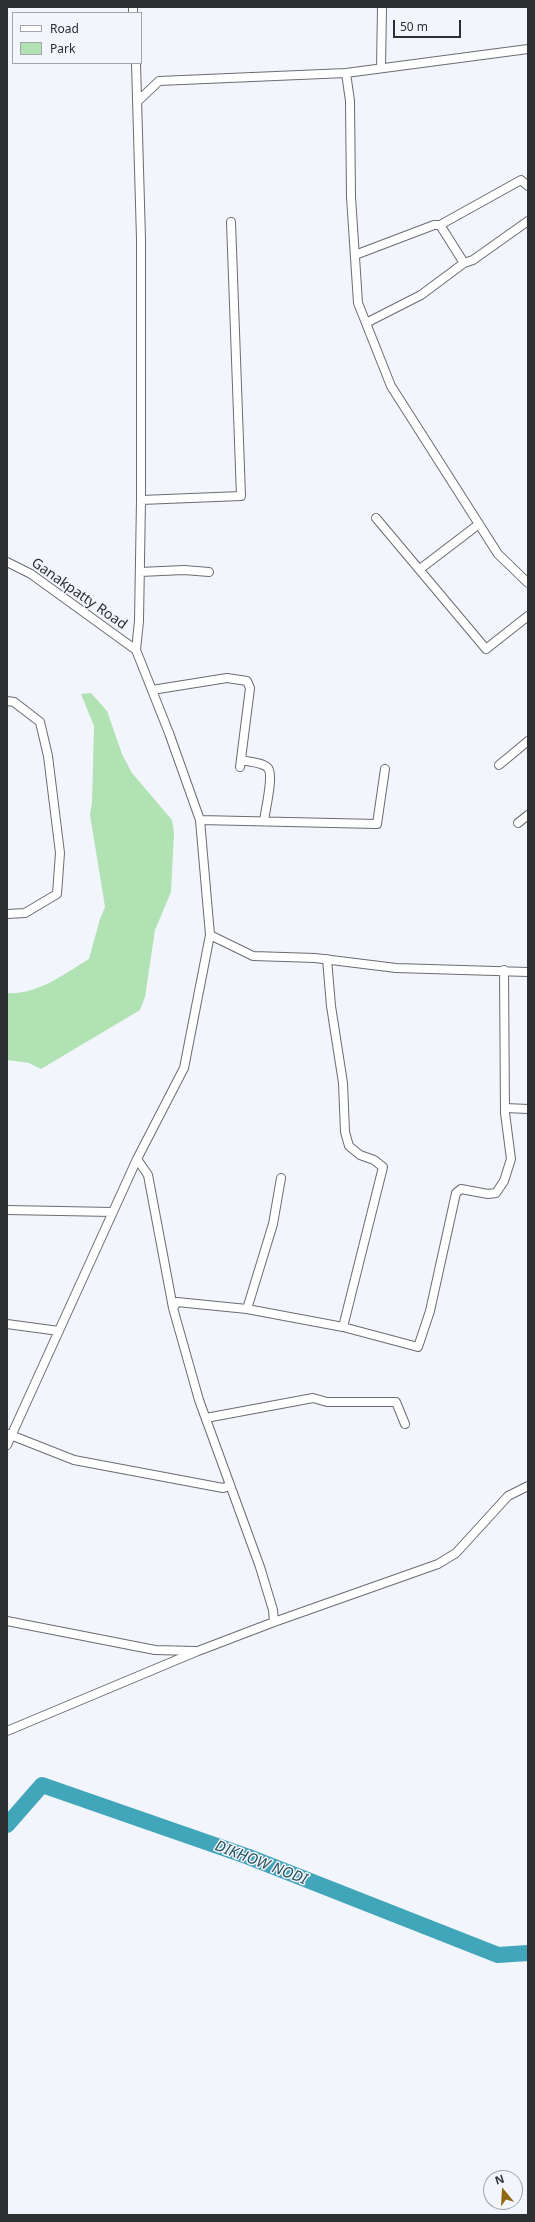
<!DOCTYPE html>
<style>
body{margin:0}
#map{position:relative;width:535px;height:2222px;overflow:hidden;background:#f3f5fc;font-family:"Noto Sans",sans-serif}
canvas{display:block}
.frame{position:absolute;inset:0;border:8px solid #2d2e30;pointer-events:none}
.legend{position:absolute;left:12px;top:12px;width:130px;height:52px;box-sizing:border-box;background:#f3f5fc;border:1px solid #a4a5aa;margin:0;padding:5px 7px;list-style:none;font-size:12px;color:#2d2e30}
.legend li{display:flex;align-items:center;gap:8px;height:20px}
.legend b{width:20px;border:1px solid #a4a5aa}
.north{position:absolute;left:483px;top:2170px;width:40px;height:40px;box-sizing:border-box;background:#f3f5fc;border:1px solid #a4a5aa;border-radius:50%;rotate:342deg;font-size:11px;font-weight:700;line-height:16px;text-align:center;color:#2d2e30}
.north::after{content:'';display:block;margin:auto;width:14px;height:18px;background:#91670f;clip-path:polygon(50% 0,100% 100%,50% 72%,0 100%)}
.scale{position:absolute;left:393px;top:20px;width:68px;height:18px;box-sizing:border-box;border:2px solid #2d2e30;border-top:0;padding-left:5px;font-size:12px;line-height:14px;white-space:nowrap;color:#2d2e30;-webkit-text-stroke:3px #f3f5fc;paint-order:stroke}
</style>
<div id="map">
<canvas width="535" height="2222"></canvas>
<div class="frame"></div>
<ul class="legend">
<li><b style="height:5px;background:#fff"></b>Road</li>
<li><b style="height:11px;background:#b1e2b4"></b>Park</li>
</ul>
<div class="north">N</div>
<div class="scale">50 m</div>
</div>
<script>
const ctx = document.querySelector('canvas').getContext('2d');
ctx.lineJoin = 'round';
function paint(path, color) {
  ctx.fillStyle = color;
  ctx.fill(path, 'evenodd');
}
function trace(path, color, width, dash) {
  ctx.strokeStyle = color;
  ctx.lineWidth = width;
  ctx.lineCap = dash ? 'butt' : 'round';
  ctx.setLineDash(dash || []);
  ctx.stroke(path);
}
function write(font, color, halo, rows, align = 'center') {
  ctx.font = font + ' "Noto Sans",sans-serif';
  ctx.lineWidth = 3;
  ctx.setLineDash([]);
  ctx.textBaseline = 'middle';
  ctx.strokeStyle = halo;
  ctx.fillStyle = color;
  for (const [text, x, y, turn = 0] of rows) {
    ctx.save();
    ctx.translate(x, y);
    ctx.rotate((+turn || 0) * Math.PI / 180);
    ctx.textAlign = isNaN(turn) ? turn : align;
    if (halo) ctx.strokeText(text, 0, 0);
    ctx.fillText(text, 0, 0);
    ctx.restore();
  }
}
paint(new Path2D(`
 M91 693 107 711 122 754 132 773 172 820 174 833 171 892 155 930 145 997 140 1010 41 1069 29 1063 7 1060V993C38 995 64 974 89 959L100 919 105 907 90 815 92 802 94 726 81 694Z`), '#b1e2b4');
trace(new Path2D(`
 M7 1825 42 1785 249 1857 498 1955 528 1953`), '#42a6bb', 16);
const street = new Path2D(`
 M133 7V13
 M381 68 382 7
 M346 73 350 101 351 197 358 303 391 386 498 554 528 583
 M138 101 159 81 346 73 528 49
 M440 225 464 263
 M355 255 434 225H440L521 180 528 186
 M366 323 421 295 464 263 473 260 528 221
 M141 500 241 496 231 222
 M376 518 486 649 528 616
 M7 562 31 574 136 650
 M420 569 479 524
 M140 572 184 570 209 572
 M152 690 227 678 247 681 250 688 240 767
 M7 701 14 702 40 722 48 756 60 853 57 894 25 913 7 914
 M241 760C249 762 262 762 268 768 274 776 265 811 264 821
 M499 765 528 741
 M200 820 377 824 385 769
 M518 823 528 815
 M210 935 253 956 315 958 396 968 528 972
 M327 959 331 1006 343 1083 345 1132 349 1146 360 1155 374 1160 383 1167 343 1327
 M505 1108 528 1109
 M137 1159 148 1175 173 1308 199 1400 260 1567 273 1610 274 1622
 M7 1210 113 1212
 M173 1308 177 1302 247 1309 343 1327 418 1347 430 1311 456 1193 461 1189 488 1194 496 1193 504 1181 511 1159 505 1113 504 970
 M247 1309 273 1224 281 1178
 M7 1324 59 1331
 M206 1418 313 1398 327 1402H396L405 1424
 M8 1434 74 1460 223 1488 229 1486
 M7 1445 137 1159 184 1068 210 935 200 820 169 733 136 650 139 621 141 500V239L136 63
 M7 1621 155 1650 195 1651
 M7 1731 198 1651 274 1622 438 1564 456 1553 508 1496 528 1486`);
trace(street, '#6a6c72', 10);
trace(street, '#fff', 8);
write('14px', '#2d2e30', '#f3f5fc', [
 ["Ganakpatty Road",79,594,35]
]);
write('italic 15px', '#27525c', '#f3f5fc', [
 ["DIKHOW NODI",261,1863,21]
]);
</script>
